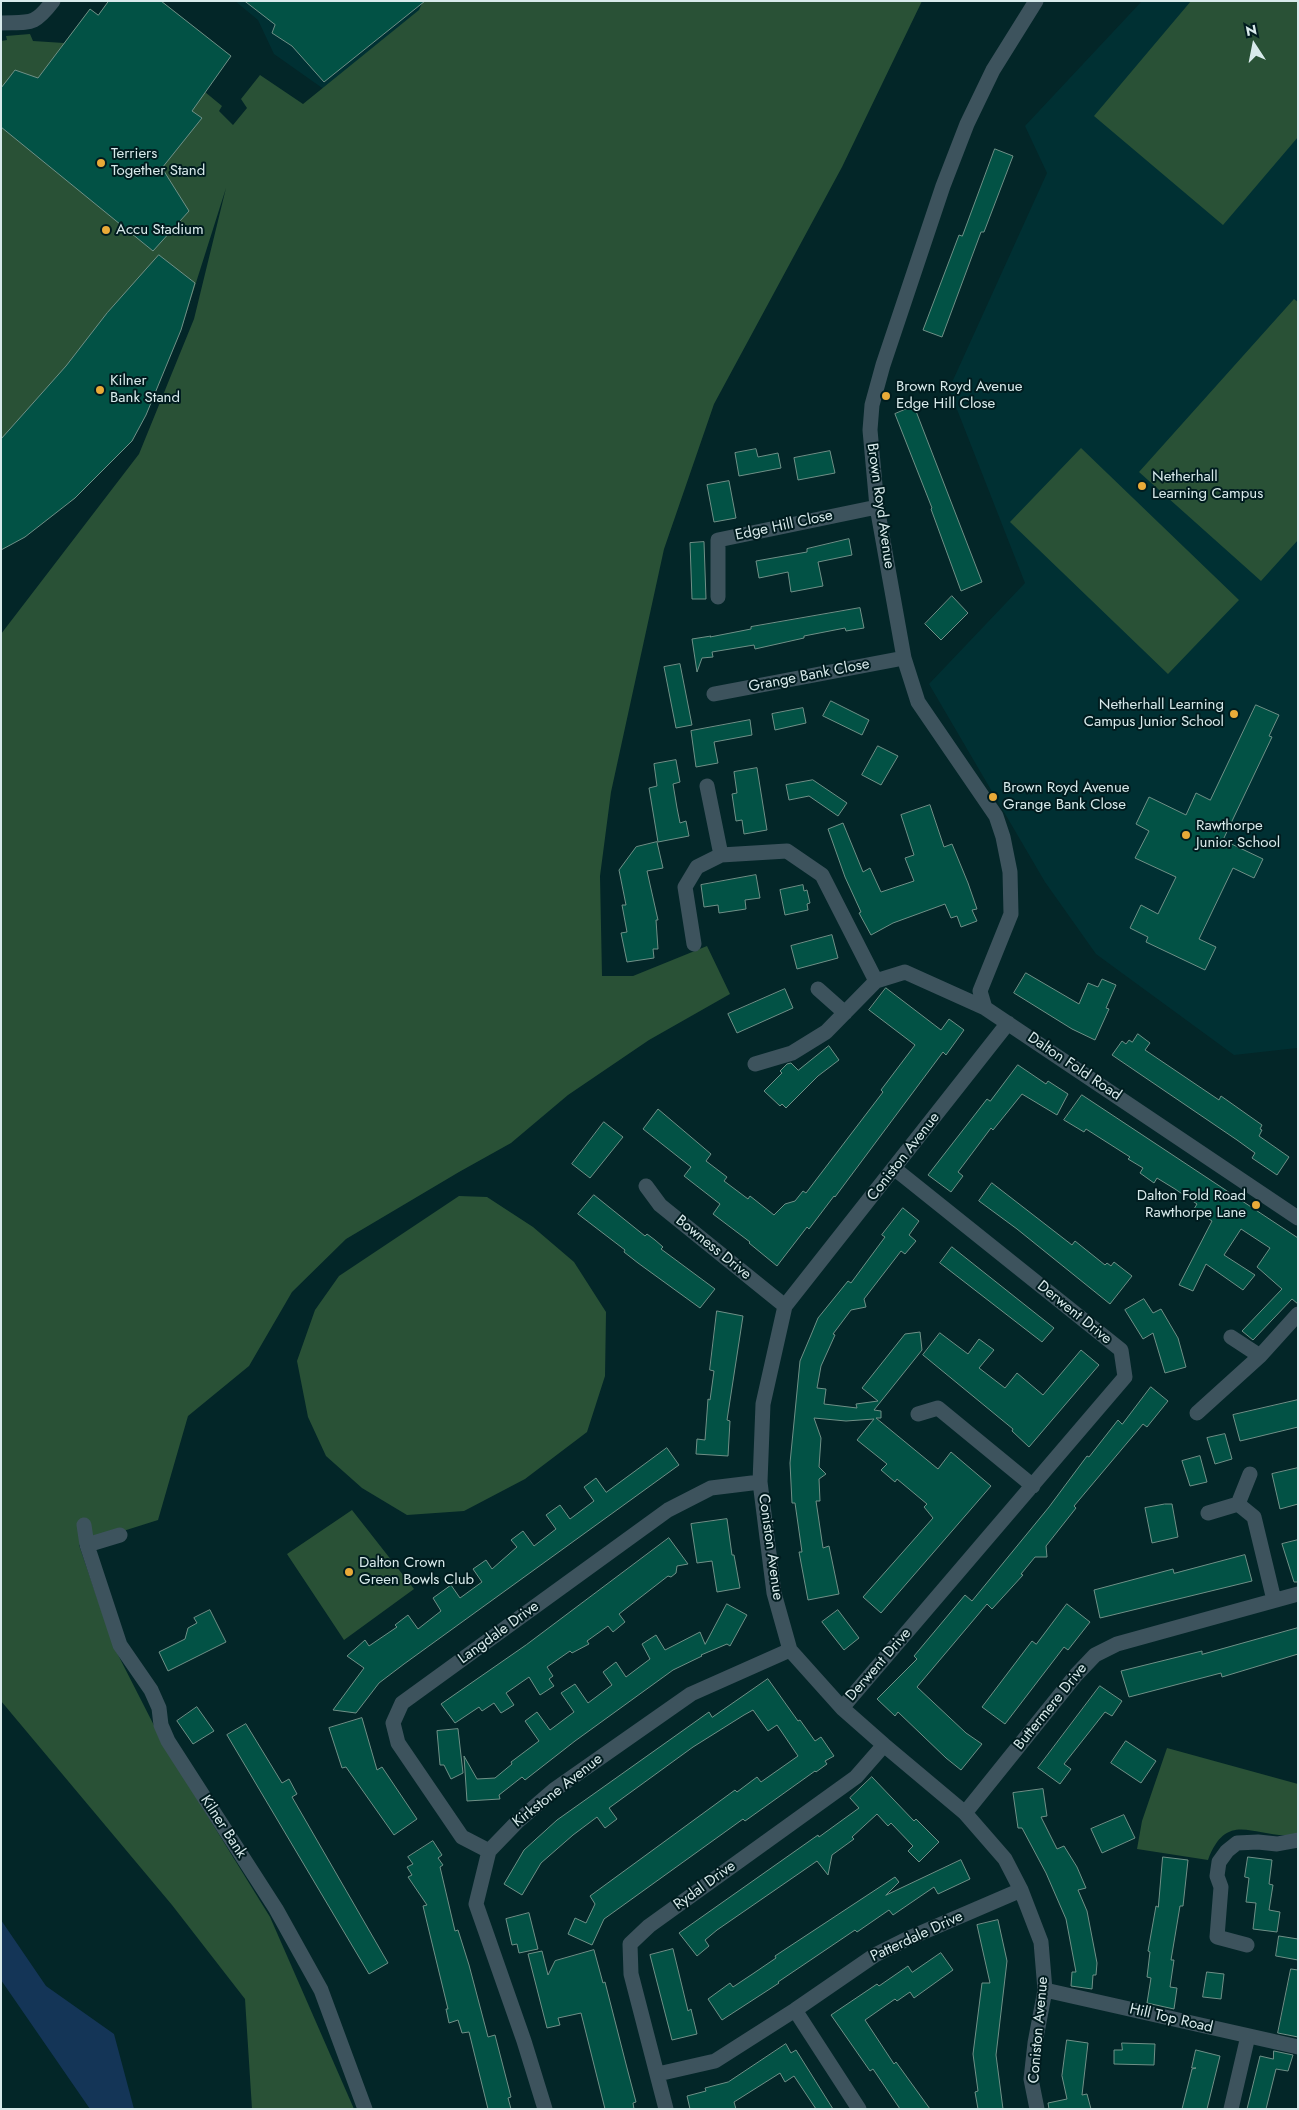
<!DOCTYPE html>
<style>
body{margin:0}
#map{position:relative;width:1299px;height:2110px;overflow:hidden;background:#032628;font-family:Jost,sans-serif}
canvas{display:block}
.frame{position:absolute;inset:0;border:2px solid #d8eaeb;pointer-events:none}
.north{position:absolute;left:1229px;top:20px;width:50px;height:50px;-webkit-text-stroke:4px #001c1f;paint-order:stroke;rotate:349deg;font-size:14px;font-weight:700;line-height:20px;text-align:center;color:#d8eaeb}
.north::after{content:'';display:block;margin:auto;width:18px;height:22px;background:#d8eaeb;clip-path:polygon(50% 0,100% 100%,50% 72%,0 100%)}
</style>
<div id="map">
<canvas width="1299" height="2110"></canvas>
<div class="frame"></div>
<div class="north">N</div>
</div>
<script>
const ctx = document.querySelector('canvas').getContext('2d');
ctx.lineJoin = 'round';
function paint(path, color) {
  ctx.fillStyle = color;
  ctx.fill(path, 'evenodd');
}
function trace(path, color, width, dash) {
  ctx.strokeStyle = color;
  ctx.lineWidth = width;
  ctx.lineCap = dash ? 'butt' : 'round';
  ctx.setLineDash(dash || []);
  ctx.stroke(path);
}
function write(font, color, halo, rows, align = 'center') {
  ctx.font = font + ' Jost,sans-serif';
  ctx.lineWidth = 4;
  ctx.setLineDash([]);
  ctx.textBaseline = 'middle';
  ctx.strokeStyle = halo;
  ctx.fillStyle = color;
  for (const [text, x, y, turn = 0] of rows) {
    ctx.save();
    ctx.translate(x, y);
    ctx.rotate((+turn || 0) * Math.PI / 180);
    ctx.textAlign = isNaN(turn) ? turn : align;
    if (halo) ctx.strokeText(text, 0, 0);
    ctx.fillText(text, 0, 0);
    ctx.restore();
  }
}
paint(new Path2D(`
 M235 1H443L335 97 274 54 258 20Z
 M1142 1H1298L1297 1048 1234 1055 1096 954 1045 882 929 684 1025 583 949 389 1047 173 1025 126Z`), '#003033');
paint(new Path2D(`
 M109 1H161L231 56 205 92 222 106 219 111 233 125 247 108 241 99 260 75 303 104 419 10 423 1H922L842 167 714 404 664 549 611 792 600 876 602 976H633L707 946 730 994 649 1040 568 1095 511 1143 459 1172 346 1239 292 1292 249 1366 188 1416 158 1520 79 1545 114 1647 165 1747 270 1917 354 2109H252L245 1999 172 1905 1 1701V634L139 454 194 319 226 188 181 330 146 415 132 441 75 498 1 547V41L7 40 6 36 30 34 33 41 64 43 90 9 98 15Z
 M1191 1H1298V137L1223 225 1094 116Z
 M1294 299 1298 302V540L1261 581 1139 472Z
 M1081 448 1239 600 1168 674 1010 522Z
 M459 1196 487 1197 533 1227 574 1262 606 1312 605 1376 587 1432 525 1479 464 1511 407 1515 362 1488 326 1456 308 1417 297 1361 315 1310 339 1276Z
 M352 1510 414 1589 344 1640 287 1554Z
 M1167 1748 1298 1784V1834C1258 1842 1228 1806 1208 1860L1137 1849 1142 1821Z`), '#295136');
paint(new Path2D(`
 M1 1920 46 1986 114 2034 134 2109H90L1 1980Z`), '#143557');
const building = new Path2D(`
 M109 1H161L231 56 192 111 202 118 162 168 189 211 153 251 1 127V88L15 70 38 78 90 9 98 15Z
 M245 1H425L324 82 292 46 272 33 275 25Z
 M995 149 1013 156 984 232H981L942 337 923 330 959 235 962 236Z
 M159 255 195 283 181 330 146 415 132 441 75 498 25 537 1 550V439L66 366 107 313Z
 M914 406 982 582 961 591 931 509 932 508 895 414Z
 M756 449 758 457 778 453 781 468 739 476 735 453Z
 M830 451 835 473 798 480 794 458Z
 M729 481 736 518 714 522 707 485Z
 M849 539 852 555 818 562 823 586 791 592 788 572 759 578 756 561 807 552V549Z
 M704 542 706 599H692L690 543Z
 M952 596 968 613 941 640 925 624Z
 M860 608 864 628 846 631 845 628 804 636V638L755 649 754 645 712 652 713 657 702 658 697 672 692 639 711 636 710 637 751 629V627Z
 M680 664 692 725 676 728 664 667Z
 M831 701 869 720 862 735 823 716Z
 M1256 705 1279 715 1269 736 1272 737 1223 840 1263 859 1254 878 1233 868 1199 939 1216 947 1205 970 1146 942 1148 937 1130 928 1141 905 1158 914 1176 877 1135 858 1149 831 1136 824 1149 797 1186 815 1196 793 1210 800Z
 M803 708 806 723 775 730 772 714Z
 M750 720 752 735 714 742 718 763 696 767 691 731Z
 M878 746 898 756 881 785 862 775Z
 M676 760 680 782 673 784 677 808 680 823 686 821 689 836 658 842 649 788 657 786 654 764Z
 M757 768 767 830 744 834 742 820 736 821 732 794 737 793 734 772Z
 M813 780 847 803 838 816 809 796 789 800 786 785Z
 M930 805 944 847 952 844 968 883 977 909 972 910 977 921 961 927 957 916 951 918 945 904 893 923 871 935 859 913 861 912 845 877 828 829 843 823 863 872 870 868 881 892 914 881 905 858 914 855 901 815Z
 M657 842 663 868 647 871 658 920H656L658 949H653L654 958 627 962 621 933 627 932 622 905H626L619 870 636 847Z
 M756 875 760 898 745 900 746 909 719 913 718 905 704 907 701 885Z
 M803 885 804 891 807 890 810 903 807 904 808 910 785 915 780 890Z
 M832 935 838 958 797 969 791 946Z
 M1026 973 1079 1004 1088 983 1098 987 1102 979 1116 985 1106 1008 1109 1009 1095 1040 1072 1029 1014 993Z
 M886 988 941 1030 949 1019 964 1030 946 1055 943 1052 835 1197 834 1196 809 1229 807 1227 777 1266 749 1243 750 1242 713 1214 720 1204 684 1176 691 1167 643 1129 658 1109 711 1154 706 1161 727 1177 724 1181 748 1199 750 1196 774 1215 785 1204 795 1201 803 1191 806 1193 883 1092 881 1090 915 1045 869 1010Z
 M785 989 793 1008 737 1033 728 1014Z
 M1138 1034 1150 1043 1145 1050 1219 1100 1221 1096 1262 1125 1260 1129 1262 1130 1259 1136 1289 1157 1277 1175 1252 1158 1255 1153 1237 1140 1112 1055 1122 1041 1126 1044 1129 1040 1132 1042Z
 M829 1046 839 1060 818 1076 786 1108 782 1104 780 1106 764 1091 782 1073 780 1071 787 1064 791 1063 798 1070Z
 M1018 1065 1046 1084 1048 1081 1068 1094 1057 1115 1022 1094 993 1130 991 1128 958 1172 963 1176 951 1192 928 1175 987 1099 990 1101Z
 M1082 1095 1298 1238V1304L1292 1299 1253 1340 1242 1331 1282 1289 1257 1267 1270 1248 1241 1229 1224 1255 1255 1275 1243 1290 1206 1264 1193 1291 1179 1285 1212 1221 1194 1209 1197 1204 1175 1189 1157 1178 1154 1183 1140 1173 1143 1168 1128 1159 1130 1157 1086 1129 1084 1132 1064 1120Z
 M604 1122 623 1137 590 1178 572 1164Z
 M992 1183 1072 1245 1075 1241 1105 1265 1107 1263 1111 1266 1114 1262 1132 1276 1110 1304 1017 1229 979 1201Z
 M594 1195 645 1236 647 1234 655 1240 663 1247 661 1249 715 1289 700 1308 638 1263 624 1252 625 1250 578 1214Z
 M903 1208 919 1221 909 1235 916 1241 905 1254 901 1251 864 1299 866 1307 851 1310 833 1334 835 1335 821 1366 817 1388 826 1389 824 1404 857 1408 856 1404 878 1401 862 1388 905 1334 920 1332 922 1350 874 1410 881 1411V1418H876L938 1469 951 1452 991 1486 881 1613 863 1597 933 1518 924 1507 927 1504 897 1479 895 1482 881 1470 887 1464 857 1440 874 1419 846 1421 814 1418 821 1438 819 1467 826 1474 819 1479 820 1501H816L823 1548 829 1546 839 1594 808 1600 799 1552H802L795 1503H792L790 1463 800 1361 811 1335 818 1318 848 1281 851 1283 885 1237 882 1235Z
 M952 1247 1054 1328 1042 1342 940 1263Z
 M1144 1299 1153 1313 1161 1309 1178 1338 1186 1367 1165 1373 1153 1333 1143 1339 1125 1310Z
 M717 1311 743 1316 727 1420 730 1421 728 1456 696 1454 697 1439 705 1440 708 1399 710 1400 714 1371 710 1370Z
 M940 1333 968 1354 979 1339 994 1350 979 1368 1005 1388 1017 1373 1043 1395 1081 1350 1099 1365 1029 1447 1012 1431 1013 1429 923 1355Z
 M1151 1387 1168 1401 1147 1427 1143 1424 1074 1506 1076 1508 1046 1546 1047 1557H1035L1021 1574 1023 1575 992 1609 987 1604 917 1687 966 1733 982 1744 961 1770 946 1758 898 1712 895 1716 877 1699 917 1659 914 1656 965 1595 972 1601 1049 1507 1087 1456 1089 1457 1118 1420 1122 1424Z
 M1298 1400V1427L1240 1441 1233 1415Z
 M1225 1434 1232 1459 1215 1464 1207 1438Z
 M667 1448 679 1465 404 1664 379 1683 356 1713 333 1710 364 1668 347 1656 365 1640 369 1646 397 1627 395 1625 408 1615 418 1629 441 1611 433 1598 451 1585 460 1598 482 1582 473 1569 486 1560 492 1569 517 1547 511 1540 523 1531 534 1546 556 1529 546 1515 560 1505 570 1519 594 1501 584 1487 596 1478 606 1492Z
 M1200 1456 1207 1482 1190 1486 1182 1461Z
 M1298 1468V1504L1280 1509 1272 1474Z
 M1165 1504H1172L1178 1537 1152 1543 1145 1508Z
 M727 1519 732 1555H734L740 1588 717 1592 712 1561 697 1563 691 1524Z
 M669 1538 688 1564 677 1566 676 1573 671 1577 668 1576 619 1614 625 1622 613 1632 608 1626 587 1641 589 1644 572 1653 570 1651 547 1667 553 1676 549 1679 554 1686 540 1695 529 1677 506 1693 514 1705 501 1713 494 1703 482 1711 479 1707 455 1723 441 1704 526 1645Z
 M1298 1540V1582H1294L1282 1544Z
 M1245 1555 1252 1581 1100 1618 1094 1590 1173 1569 1174 1573Z
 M727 1604 747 1615 730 1646 727 1644 701 1655 702 1656 673 1670 575 1741 525 1780 522 1777 499 1795 500 1799 467 1801 464 1756 477 1779 495 1778 512 1764 511 1762 539 1741 525 1721 537 1712 550 1730 574 1712 561 1693 575 1684 588 1703 612 1685 603 1672 616 1662 626 1677 650 1659 642 1644 656 1635 665 1650 700 1632 705 1644Z
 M1067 1604 1090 1622 1068 1650 1064 1647 1005 1724 982 1707 1032 1641 1036 1644Z
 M210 1610 226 1642 168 1671 159 1652 185 1639 188 1628 197 1623 194 1618Z
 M838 1610 859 1638 844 1650 822 1622Z
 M1298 1628V1654L1222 1677 1221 1673 1129 1697 1121 1671 1202 1651V1654Z
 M768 1679 798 1721 800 1720 815 1741 821 1737 834 1756 825 1761 827 1764 816 1772 815 1771 745 1821 743 1819 604 1919 592 1945 568 1934 575 1918 586 1923 595 1904 590 1896 735 1790 737 1792 757 1777 761 1782 798 1756 777 1725 768 1731 753 1710 744 1715 693 1747 609 1808 617 1819 605 1828 597 1817 573 1835 541 1863 522 1895 504 1884 524 1850 557 1820 709 1712 712 1717Z
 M1100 1686 1122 1701 1112 1716 1105 1712 1064 1764 1071 1769 1060 1784 1038 1768Z
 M197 1707 214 1731 193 1744 177 1721Z
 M362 1718 377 1770 382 1767 417 1819 394 1835 346 1767 342 1768 329 1728Z
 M246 1724 282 1783 289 1779 297 1794 292 1797 388 1963 369 1974 227 1735Z
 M458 1729 463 1773 451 1779 444 1765H440L437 1731Z
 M1126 1741 1156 1761 1141 1783 1111 1763Z
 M872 1777 914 1821 916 1819 939 1842 919 1862 908 1851 913 1846 891 1823 888 1826 877 1814 852 1837 854 1839 832 1855 828 1875 817 1861 717 1930 705 1940 709 1946 697 1956 679 1933 818 1835 819 1837 859 1808 850 1798Z
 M1043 1789 1047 1816 1041 1817 1057 1849 1064 1846 1077 1867 1086 1888 1078 1890 1087 1911 1097 1963 1096 1975H1093L1092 1989 1071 1986 1072 1972H1076L1066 1919 1046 1873 1022 1828H1018L1013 1793Z
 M1124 1815 1135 1838 1102 1853 1091 1829Z
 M433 1841 442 1855 438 1858 443 1865 440 1867 455 1931 458 1930 469 1965 488 2037 495 2035 511 2097 508 2098 511 2109H488L469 2032 462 2033 458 2020 449 2023 446 2009H448L423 1906 427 1905 408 1877 412 1875 407 1867 413 1864 408 1857Z
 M1163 1857 1188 1860 1183 1906H1180L1171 1960H1174L1170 1987 1177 1988 1174 2009 1147 2003 1151 1978 1147 1977 1150 1952 1148 1951 1156 1906 1158 1907Z
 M1248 1857 1272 1860 1269 1884 1273 1885 1269 1910 1280 1912 1277 1932 1253 1929 1256 1903 1246 1902 1249 1878 1245 1877Z
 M961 1860 970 1879 938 1894 934 1887 893 1915 889 1910 857 1932 855 1930 778 1982 779 1983 722 2020 708 1999 730 1983 733 1987 754 1973 776 1958 775 1956 895 1877 899 1882 886 1895Z
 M529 1913 538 1949 519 1953 517 1944 512 1945 506 1919Z
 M998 1920 1007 1961 996 2055 1003 2109H978L975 2092 978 2091 973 2054 982 1983H990L977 1925Z
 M1279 1936 1298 1939V1960L1276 1956Z
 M673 1949 688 2011 691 2009 697 2034 672 2040 650 1955Z
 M594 1950 603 1983 605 1982 627 2068 636 2102 633 2103 634 2109H605L581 2013 558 2018 560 2025 547 2028 528 1954 542 1951 548 1975 555 1961Z
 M941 1953 953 1970 914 1998 910 1992 897 2001 895 1999 865 2020 894 2064 896 2062 930 2109H900L873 2069 870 2071 831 2015 877 1984 879 1986 908 1966 912 1972Z
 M1291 1969 1298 1970V2037L1278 2033Z
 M1207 1972 1224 1974 1221 1999 1203 1997Z
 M1067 2040 1088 2043 1082 2095 1087 2094 1091 2109H1049L1048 2103 1067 2099 1062 2076Z
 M1122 2043 1155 2044 1154 2065 1114 2064V2050H1122Z
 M786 2044 791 2053 796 2050 833 2109H816L794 2076 785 2082 780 2073 734 2102 736 2109H690L687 2096 706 2091 705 2088 728 2082Z
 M1196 2050 1220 2056 1207 2109H1182L1192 2069 1196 2068H1192Z
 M1274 2051 1293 2055 1288 2071 1276 2069 1266 2109H1247L1260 2056 1273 2059Z`);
paint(building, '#025245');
trace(building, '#6f9087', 1);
trace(new Path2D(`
 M1 23C31 22 34 26 53 1
 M718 597V540L877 507
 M714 694 904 658
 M707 786 721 855
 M694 944 685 887 697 867 721 855 787 851 822 875 876 981
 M818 989 845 1013
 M985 1008 980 991 1011 914 1010 872 1003 837 996 816 918 702 904 658 877 507 870 430 872 405 883 365 943 186 967 124 993 70 1036 1
 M1008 1023 785 1306 763 1404 760 1482 774 1593 790 1650 842 1708 884 1745 965 1813 1005 1859 1021 1890 1041 1942 1045 1990 1035 2043 1031 2079 1037 2109
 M755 1064 792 1053 826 1032 876 981 905 972 985 1008 1298 1218
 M646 1186 660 1205 785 1306
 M1231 1337 1260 1356
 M1197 1413 1260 1356 1298 1314
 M918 1414 938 1408 1033 1486
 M1250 1474 1238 1504 1254 1517 1274 1600
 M1208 1513 1238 1504
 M84 1525 87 1545 120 1645 151 1690 159 1708 161 1725 168 1741 276 1909 321 1990 365 2109
 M87 1545 120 1535
 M842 1708 1125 1377 1121 1350 895 1169
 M965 1813 1076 1675 1095 1655 1117 1644 1298 1594
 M489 1851 462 1837 398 1743 393 1723 402 1703 668 1510 711 1488 760 1482
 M1247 1945 1217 1937 1221 1887 1217 1876 1219 1862 1227 1851 1237 1843 1258 1842 1277 1844 1298 1840
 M1045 1990 1298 2047
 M795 2010 859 2109
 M658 2074 715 2061 795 2010 875 1955 907 1939 1021 1890
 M545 2109 524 2041 476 1904 489 1851 518 1821 554 1790 691 1694 790 1650
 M666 2109 631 1974 630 1944 649 1926 856 1777 884 1745
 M1231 2109 1248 2036`), '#3d535d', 15);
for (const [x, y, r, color] of [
 [101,163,5,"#e9aa38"],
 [106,230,5,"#e9aa38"],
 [100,390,5,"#e9aa38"],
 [886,396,5,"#e9aa38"],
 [1142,486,5,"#e9aa38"],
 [1234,714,5,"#e9aa38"],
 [993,797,5,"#e9aa38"],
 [1186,835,5,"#e9aa38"],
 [1256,1205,5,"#e9aa38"],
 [349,1572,5,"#e9aa38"]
]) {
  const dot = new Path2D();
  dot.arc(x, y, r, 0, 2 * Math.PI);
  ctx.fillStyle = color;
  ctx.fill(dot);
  trace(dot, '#001c1f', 2);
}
write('15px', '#d8eaeb', '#001c1f', [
 ["Terriers",111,154],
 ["Together Stand",111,171],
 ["Accu Stadium",116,230],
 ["Kilner",110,381],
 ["Bank Stand",110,398],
 ["Brown Royd Avenue",896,387],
 ["Edge Hill Close",896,404],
 ["Netherhall",1152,477],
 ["Learning Campus",1152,494],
 ["Netherhall Learning",1224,705,"right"],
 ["Campus Junior School",1224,722,"right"],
 ["Brown Royd Avenue",1003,788],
 ["Grange Bank Close",1003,805],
 ["Rawthorpe",1196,826],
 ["Junior School",1196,843],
 ["Dalton Fold Road",1246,1196,"right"],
 ["Rawthorpe Lane",1246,1213,"right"],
 ["Dalton Crown",359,1563],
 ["Green Bowls Club",359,1580]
], 'left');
write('15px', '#d8eaeb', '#001c1f', [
 ["Brown Royd Avenue",880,506,82],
 ["Edge Hill Close",784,526,-12],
 ["Grange Bank Close",809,676,-11],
 ["Dalton Fold Road",1074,1067,34],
 ["Coniston Avenue",904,1157,-52],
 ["Bowness Drive",713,1248,39],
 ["Derwent Drive",1074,1313,39],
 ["Coniston Avenue",770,1547,82],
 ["Langdale Drive",499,1633,-36],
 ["Derwent Drive",879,1665,-49],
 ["Buttermere Drive",1051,1707,-51],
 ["Kirkstone Avenue",558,1791,-38],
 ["Kilner Bank",223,1827,57],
 ["Rydal Drive",705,1886,-36],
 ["Patterdale Drive",917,1937,-25],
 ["Hill Top Road",1171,2019,13],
 ["Coniston Avenue",1039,2030,-85]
]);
</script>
